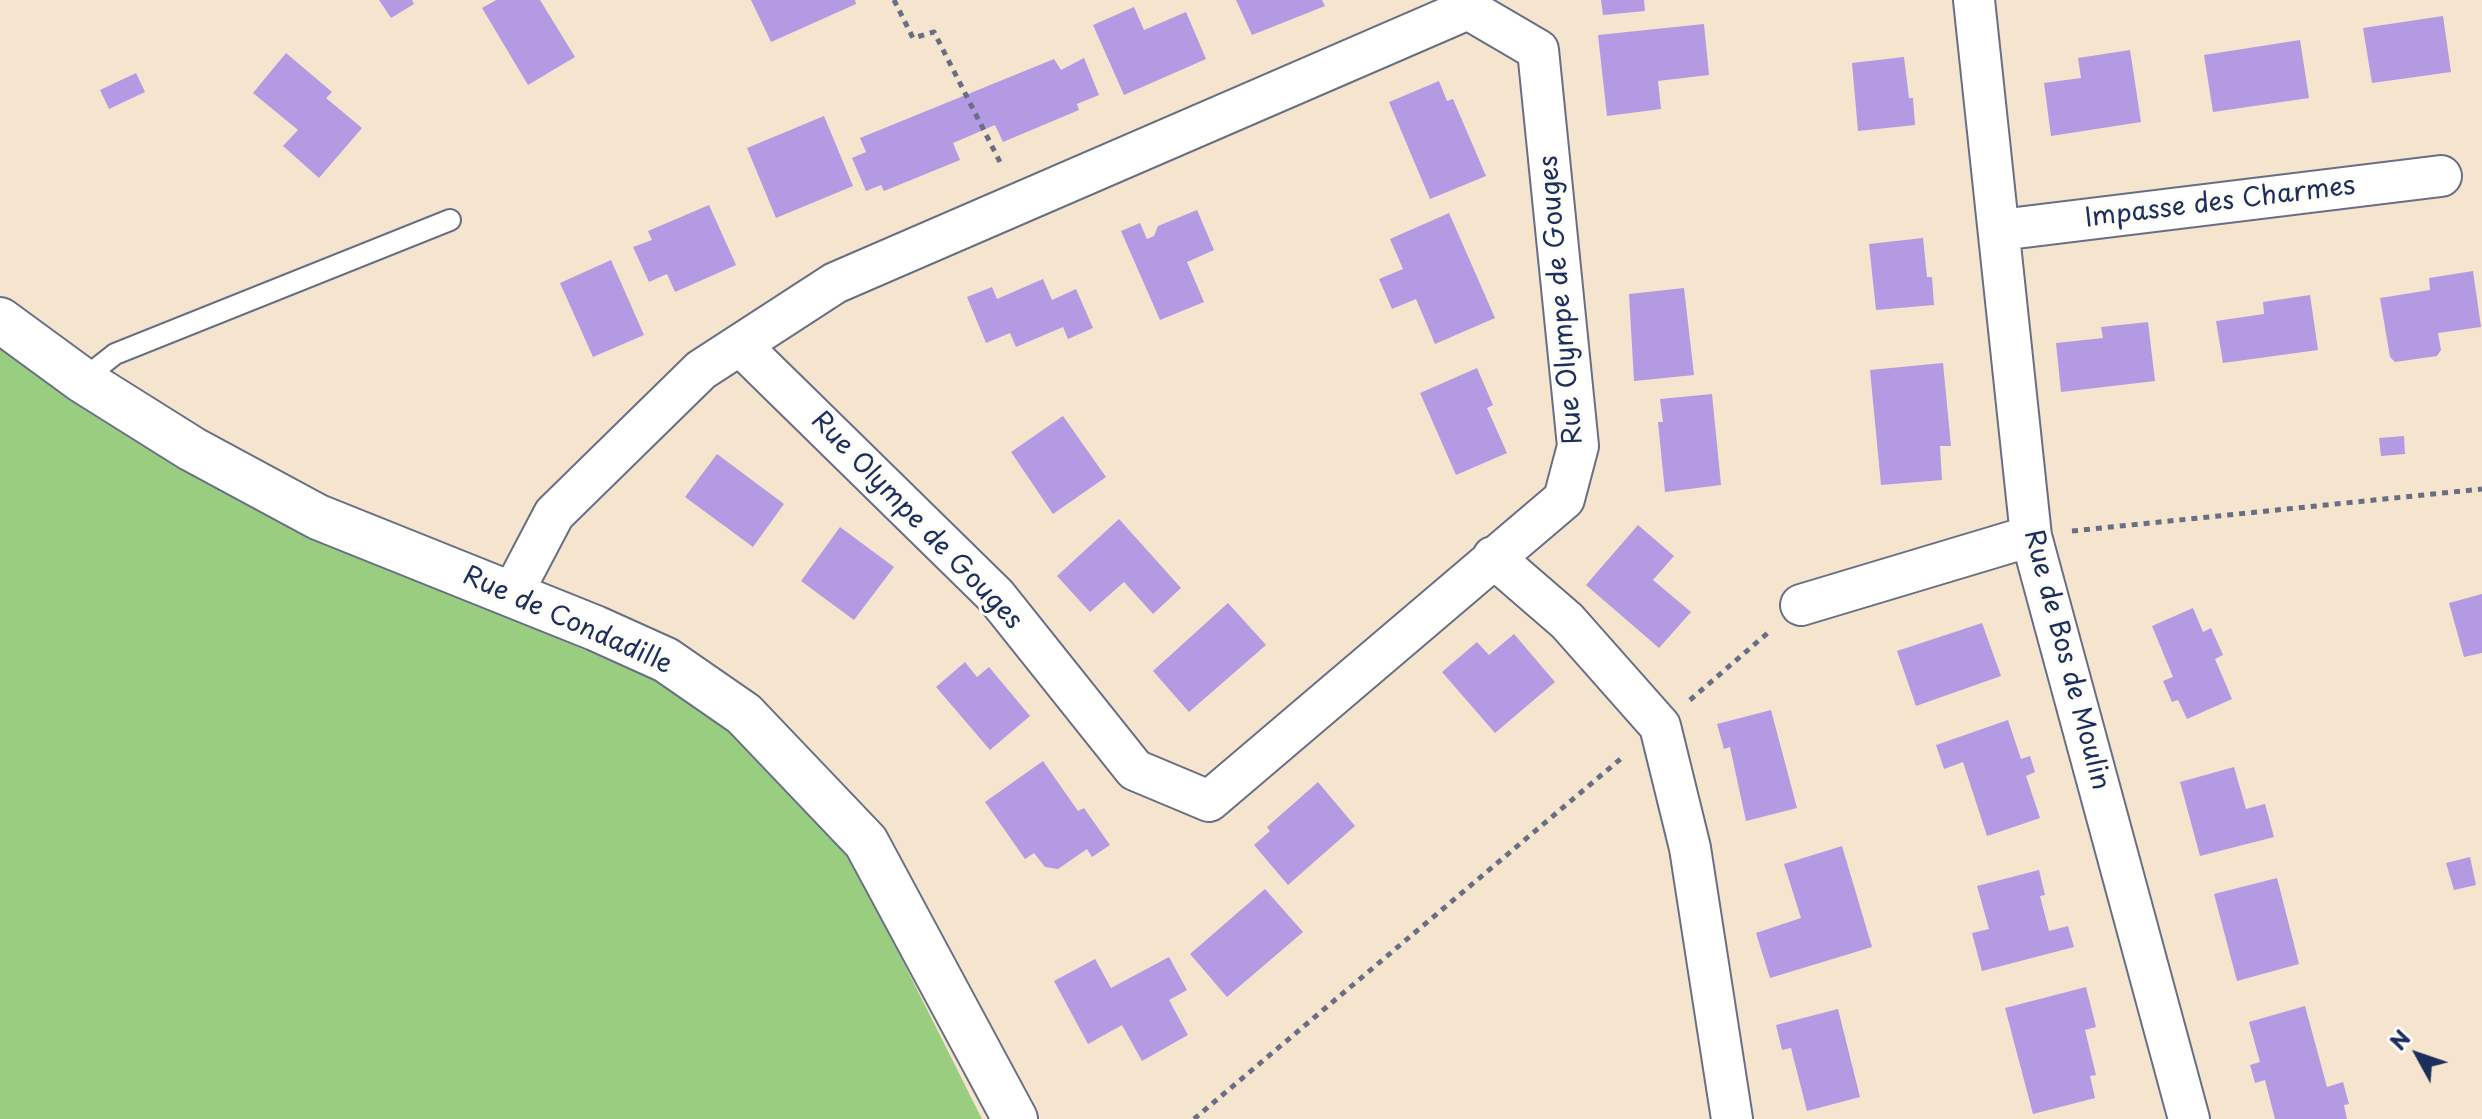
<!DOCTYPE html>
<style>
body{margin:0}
#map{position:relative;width:2482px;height:1119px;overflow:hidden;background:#f6e5ce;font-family:"Playpen Sans",sans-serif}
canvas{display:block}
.north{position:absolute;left:2378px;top:1015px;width:80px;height:80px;-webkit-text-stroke:6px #fdfcf7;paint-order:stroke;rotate:310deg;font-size:22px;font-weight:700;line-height:32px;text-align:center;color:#1b2f5e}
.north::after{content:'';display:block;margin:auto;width:28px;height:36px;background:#1b2f5e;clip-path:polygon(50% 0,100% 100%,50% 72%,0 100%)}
</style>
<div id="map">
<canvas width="2482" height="1119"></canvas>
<div class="north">N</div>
</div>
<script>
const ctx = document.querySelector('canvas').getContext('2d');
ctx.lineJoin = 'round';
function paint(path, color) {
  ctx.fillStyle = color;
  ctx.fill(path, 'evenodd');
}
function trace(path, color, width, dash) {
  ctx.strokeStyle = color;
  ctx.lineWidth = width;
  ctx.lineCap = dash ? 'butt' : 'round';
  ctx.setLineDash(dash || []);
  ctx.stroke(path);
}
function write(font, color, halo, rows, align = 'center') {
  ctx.font = font + ' "Playpen Sans",sans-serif';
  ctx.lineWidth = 6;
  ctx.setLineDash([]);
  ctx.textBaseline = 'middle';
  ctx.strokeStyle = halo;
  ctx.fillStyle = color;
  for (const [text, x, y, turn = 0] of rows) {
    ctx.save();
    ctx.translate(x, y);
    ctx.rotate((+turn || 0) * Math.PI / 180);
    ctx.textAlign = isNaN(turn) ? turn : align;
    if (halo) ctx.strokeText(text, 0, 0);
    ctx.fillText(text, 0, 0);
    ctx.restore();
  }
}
paint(new Path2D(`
 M0 344 309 530 663 684 748 742 839 834 982 1119H0Z`), '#99ce80');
paint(new Path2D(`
 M379 0H412L414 4 391 18Z
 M496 0H540L575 57 528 85 482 8Z
 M751 0H855L856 4 771 42Z
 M1236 0H1322L1325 6 1252 35Z
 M1601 0H1644L1645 11 1603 15Z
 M1134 7 1144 30 1186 12 1206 59 1124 95 1093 25Z
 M2443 16 2451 72 2372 83 2363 28Z
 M1704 24 1709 75 1658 81 1661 109 1607 116 1598 35Z
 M2300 40 2309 98 2213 112 2204 55Z
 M2130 50 2141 122 2051 136 2044 83 2081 78 2078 58Z
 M286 53 332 92 326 98 362 128 319 178 283 146 298 130 253 93Z
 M1904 57 1909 98H1913L1915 125 1858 131 1852 63Z
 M1084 58 1099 95 1077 104 1079 110 1003 142 995 125 953 143 960 160 884 191 881 185 866 191 852 158 866 152 860 138 1054 59 1061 70Z
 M136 73 145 92 109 109 100 90Z
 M1439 81 1447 101 1453 99 1486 176 1430 199 1389 102Z
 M824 116 853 186 776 218 747 148Z
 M709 205 736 265 675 292 667 274 649 282 633 247 652 240 648 231Z
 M1197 210 1214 250 1187 262 1204 302 1160 320 1121 231 1140 223 1147 239 1154 236 1158 226Z
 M1449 213 1495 318 1435 344 1416 299 1392 309 1379 279 1403 269 1390 239Z
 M1923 238 1927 277H1932L1934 305 1876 310 1869 244Z
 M611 260 644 335 593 357 560 283Z
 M2473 271 2481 327 2438 333 2441 350 2437 356 2395 362 2390 357 2380 298 2430 290 2429 278Z
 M1043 279 1052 300 1076 289 1093 328 1068 339 1063 327 1016 347 1010 333 986 343 967 297 992 287 997 299Z
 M1684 288 1694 375 1634 381 1629 294Z
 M2310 295 2318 350 2223 363 2216 321 2264 314 2263 302Z
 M2148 322 2155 381 2061 392 2056 343 2103 338 2101 327Z
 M1943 363 1951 446H1940L1942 480 1881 485 1870 370Z
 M1477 368 1493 405 1487 408 1507 453 1456 475 1420 393Z
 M1712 394 1721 485 1665 492 1658 422H1663L1660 399Z
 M1063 416 1106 477 1053 514 1011 452Z
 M2404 436 2405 454 2381 456 2379 438Z
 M717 454 784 504 753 547 685 497Z
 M1119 519 1181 588 1153 614 1124 582 1090 612 1057 576Z
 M1638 525 1674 556 1653 580 1691 612 1659 648 1586 585Z
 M840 527 894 567 854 620 801 581Z
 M2482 594V653L2464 657 2449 603Z
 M1228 603 1266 645 1189 712 1153 671Z
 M2193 608 2203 632 2211 628 2223 655 2215 659 2232 699 2187 719 2178 700 2172 702 2163 681 2173 677 2152 626Z
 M1982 623 2001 676 1916 706 1897 651Z
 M1514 634 1555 682 1495 733 1442 672 1477 642 1489 655Z
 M965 662 977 677 989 667 1030 716 990 750 936 687Z
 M1771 710 1797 808 1746 821 1730 747 1724 749 1717 724Z
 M2008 720 2021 759 2030 756 2035 772 2026 776 2040 818 1987 836 1963 762 1944 769 1936 745Z
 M1043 761 1078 811 1084 808 1110 845 1092 857 1087 849 1058 869 1045 867 1034 853 1025 859 985 802Z
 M2234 767 2246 809 2265 804 2274 837 2200 856 2180 782Z
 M1318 782 1355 826 1288 885 1254 845 1270 831 1267 827Z
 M1842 846 1872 947 1770 978 1756 933 1801 918 1784 864Z
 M2470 857 2476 885 2454 890 2446 863Z
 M2039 870 2045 895 2040 896 2049 931 2068 926 2074 947 1982 971 1972 933 1989 929 1977 886Z
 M2277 878 2299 964 2237 981 2214 894Z
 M1265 889 1303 932 1227 997 1190 954Z
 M1169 957 1187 990 1169 1000 1188 1035 1142 1061 1122 1025 1088 1044 1054 981 1095 959 1111 988Z
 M2086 987 2096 1027 2085 1030 2096 1075 2090 1076 2095 1098 2033 1114 2005 1008Z
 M2305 1006 2327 1087 2343 1082 2349 1104 2344 1105 2347 1119H2275L2265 1080 2255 1083 2250 1065 2260 1062 2249 1022Z
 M1838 1009 1860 1097 1807 1111 1791 1048 1782 1050 1776 1025Z`), '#b499e3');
const lane = new Path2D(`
 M82 380 115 354 450 220`);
const street = new Path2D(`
 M1974 0 2031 536 2189 1119
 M2000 230 2441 176
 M1493 557 1567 621 1660 726 1690 848 1732 1119
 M512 594 554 514 701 370 835 283 1468 9 1538 50 1578 446 1564 499 1209 801 1135 770 996 596 741 346
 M1801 605 2031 536`);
const secondary = new Path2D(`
 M0 320 82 380 192 449 318 517 595 628 666 660 744 714 866 842 1015 1119`);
trace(lane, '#686f85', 24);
trace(street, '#686f85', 44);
trace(secondary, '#686f85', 48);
trace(new Path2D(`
 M894 0 913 38 934 32 1002 166
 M2072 531 2482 489
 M1690 700 1770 631
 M1194 1119 1624 756`), '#686f85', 5, [6, 6]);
trace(lane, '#fff', 20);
trace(street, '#fff', 40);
trace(secondary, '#fff', 44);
write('26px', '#1b2f5e', '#fdfcf7', [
 ["Impasse des Charmes",2220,203,-7],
 ["Rue Olympe de Gouges",1562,300,-95],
 ["Rue Olympe de Gouges",916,521,46],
 ["Rue de Condadille",567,621,24],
 ["Rue de Bos de Moulin",2066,660,75]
]);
</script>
